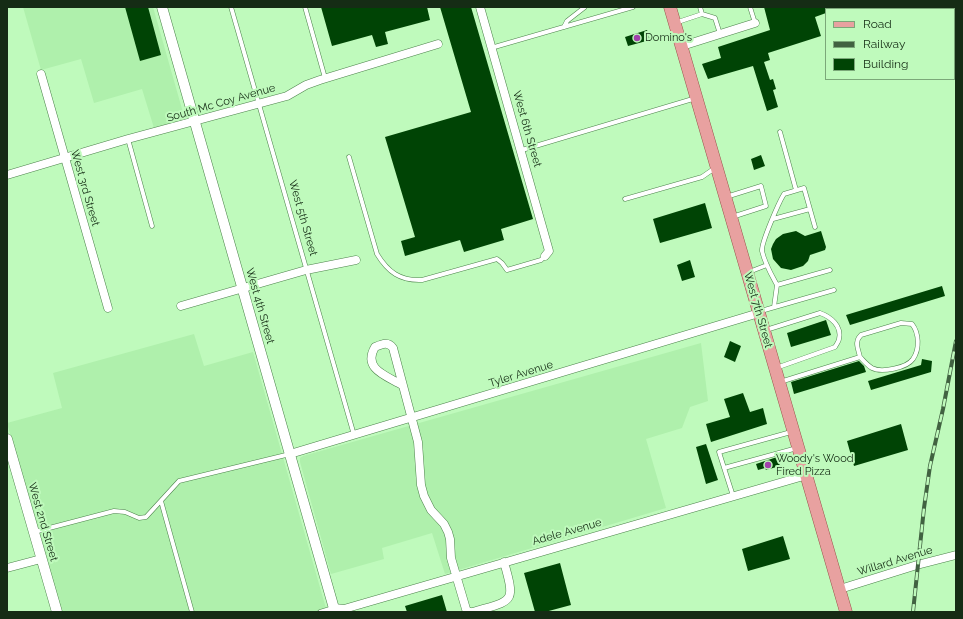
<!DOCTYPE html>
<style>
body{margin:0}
#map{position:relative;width:963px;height:619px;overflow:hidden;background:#bffabc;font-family:Raleway,sans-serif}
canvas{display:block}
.frame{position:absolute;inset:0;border:8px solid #152c15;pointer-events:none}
.legend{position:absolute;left:825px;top:8px;width:130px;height:72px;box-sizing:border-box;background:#bffabc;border:1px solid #7ba879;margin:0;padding:5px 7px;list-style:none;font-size:12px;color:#152c15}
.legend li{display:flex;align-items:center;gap:8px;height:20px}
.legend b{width:20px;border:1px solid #7ba879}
</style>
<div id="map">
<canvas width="963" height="619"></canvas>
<div class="frame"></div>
<ul class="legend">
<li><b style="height:5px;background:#e8a1a0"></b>Road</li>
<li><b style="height:5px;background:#416241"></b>Railway</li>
<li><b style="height:11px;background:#004405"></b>Building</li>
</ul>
</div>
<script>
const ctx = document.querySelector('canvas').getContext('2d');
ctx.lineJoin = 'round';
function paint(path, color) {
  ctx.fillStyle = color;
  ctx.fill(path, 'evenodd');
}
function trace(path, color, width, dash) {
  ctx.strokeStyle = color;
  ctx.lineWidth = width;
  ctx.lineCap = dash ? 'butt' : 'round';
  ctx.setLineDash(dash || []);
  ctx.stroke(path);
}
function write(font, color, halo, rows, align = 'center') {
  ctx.font = font + ' Raleway,sans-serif';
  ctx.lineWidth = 4;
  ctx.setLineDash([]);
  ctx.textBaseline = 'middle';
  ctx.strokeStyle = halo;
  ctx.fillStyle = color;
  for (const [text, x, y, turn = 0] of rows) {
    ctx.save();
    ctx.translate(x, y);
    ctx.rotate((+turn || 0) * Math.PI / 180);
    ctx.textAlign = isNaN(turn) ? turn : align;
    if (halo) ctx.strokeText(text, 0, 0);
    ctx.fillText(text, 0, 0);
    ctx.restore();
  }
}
paint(new Path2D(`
 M23 7H153L184 116 183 118 181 120 154 128 142 89 94 103 81 59 41 70Z
 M194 334 204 366 253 352 327 612H62L7 423 62 408 53 373Z
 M701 343 708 401 690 407 682 428 646 439 666 508 445 574 432 533 382 548 384 559 331 574 300 462V458L303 456Z`), '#aff0ac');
paint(new Path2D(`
 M125 7H148L161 55 140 61Z
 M321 7H427L430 20 385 32 388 44 376 47 372 35 332 46Z
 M440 7H471L533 219 501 229 504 240 464 252 460 240 405 256 401 241 415 237 385 137 471 112Z
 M764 7H826V13L815 17 821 36 768 53 770 60 764 62 770 80 773 79 776 89 773 90 778 107 767 111 753 66 708 79 702 64 721 58 718 47 770 30Z
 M647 30 650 40 628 46 625 37Z
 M761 155 765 166 754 170 751 159Z
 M705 203 712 228 660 243 653 219Z
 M796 231 805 236 821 231 826 247 825 250 810 255 808 261 803 266 791 270 781 268 773 259 771 249 773 244 776 239 783 234Z
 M690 260 695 277 682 281 677 265Z
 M942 286 945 296 850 325 846 315Z
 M826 320 831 335 791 347 787 333Z
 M730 341 741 346 735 362 724 357Z
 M922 359 932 361 931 372 871 390 868 381 921 365Z
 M859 361 864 366 866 372 794 394 791 382Z
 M743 393 750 412 763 408 767 424 711 442 706 424 730 417 724 399Z
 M901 424 908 450 854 466 847 441Z
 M706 444 718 480 706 484 696 447Z
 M777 457 780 466 766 470 765 468 758 470 756 464Z
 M783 536 790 559 748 571 742 549Z
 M560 563 571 605 545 612H535L524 573Z
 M442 595 447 612H407L405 606Z`), '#004405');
const service = new Path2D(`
 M231 7 354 435
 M305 7 325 78
 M750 7 755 23
 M702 14 715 18 720 34
 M675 23 702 14 700 7
 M564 27 567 21 585 7
 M491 48 633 7
 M780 132 796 190
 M128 139 152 226
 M522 150 696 98
 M349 157 377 254C388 272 400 281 422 280L497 259 502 263 507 270 541 260 545 256
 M726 197 761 186 766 206 732 217
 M625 199 702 177 715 168
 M773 219 810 209
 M749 272 767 265
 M777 285C771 274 765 264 762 251 761 243 779 202 784 194L804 188 815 227
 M774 307 777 285 830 270
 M761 311 834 290
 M766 330 820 313C831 317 842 326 839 339 839 341 836 345 835 347L776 368
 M780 382 860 357C864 361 867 365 872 368 881 373 907 368 913 359 920 349 919 333 912 324L901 323 861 335C854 342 858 348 860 357
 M724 468 797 448
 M733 496 719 452 791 432
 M161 501 192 612
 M34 532 114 511 125 512 139 518 146 517 179 481 290 454
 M320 612 333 608`);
const minor = new Path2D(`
 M480 7 549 251 545 256
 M682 46 755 23
 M41 74 108 308
 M7 175 128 139 287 96 306 85 320 80 438 44
 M181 306 306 270 356 260
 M402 385C387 376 362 369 375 347 382 344 388 341 393 348L418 442 421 485 424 496 431 510 444 524 448 532 450 539 451 558 466 609 468 612H471
 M290 454 759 313
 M7 568 41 559
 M840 589 917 565 956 555
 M334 608 344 609 807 475
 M473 612C513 600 516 604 504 562`);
const tertiary = new Path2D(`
 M162 7 335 612
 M7 439 57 612`);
const primary = new Path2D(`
 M670 7 846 612`);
trace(service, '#4d834c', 5);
trace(minor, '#4d834c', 9);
trace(tertiary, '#4d834c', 11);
trace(primary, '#945046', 13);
trace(service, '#fff', 4);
trace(minor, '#fff', 8);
trace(tertiary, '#fff', 10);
trace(primary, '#e8a1a0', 12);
const rail = new Path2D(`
 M913 612 924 508 930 466 943 409 956 341`);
trace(rail, '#416241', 4);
trace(rail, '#bffabc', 2.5, [8]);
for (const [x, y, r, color] of [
 [637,38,4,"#a041aa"],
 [768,465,4,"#a041aa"]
]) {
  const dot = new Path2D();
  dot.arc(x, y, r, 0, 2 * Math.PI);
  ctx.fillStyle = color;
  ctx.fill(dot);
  trace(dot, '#bffabc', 1.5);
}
write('11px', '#152c15', '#bffabc', [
 ["Domino's",645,38],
 ["Woody's Wood",776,459],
 ["Fired Pizza",776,472]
], 'left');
write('11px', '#152c15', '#bffabc', [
 ["South Mc Coy Avenue",221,103,-16],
 ["West 6th Street",527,129,74],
 ["West 3rd Street",85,188,74],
 ["West 5th Street",303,218,74],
 ["West 4th Street",260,306,74],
 ["West 7th Street",758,310,74],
 ["Tyler Avenue",521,374,-17],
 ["West 2nd Street",43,522,74],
 ["Adele Avenue",567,532,-16],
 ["Willard Avenue",895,561,-17]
]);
</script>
